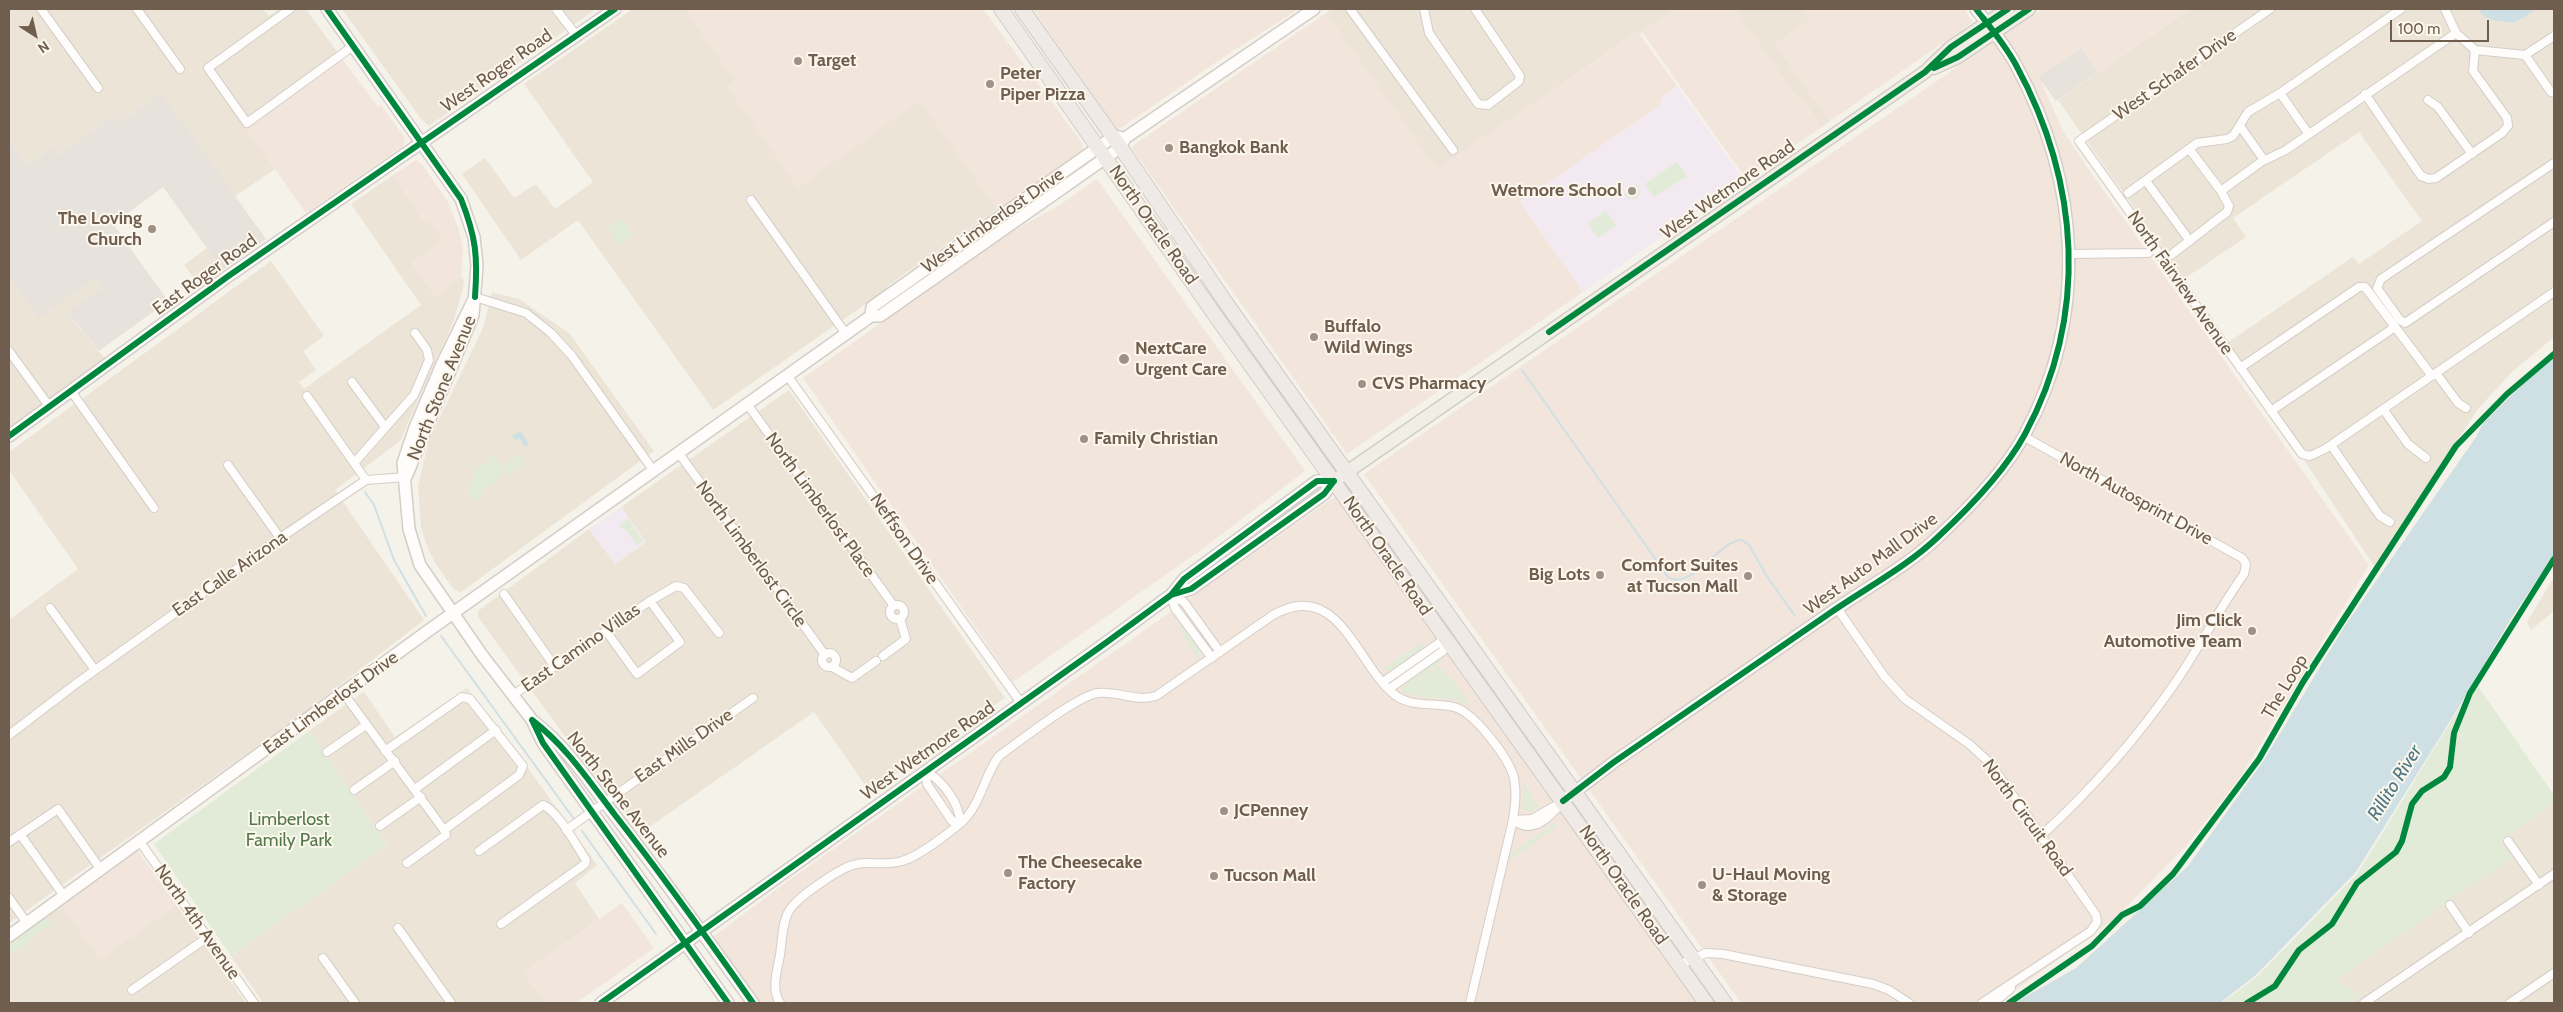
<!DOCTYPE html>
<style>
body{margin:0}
#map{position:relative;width:2563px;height:1012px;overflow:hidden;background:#f5f2ea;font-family:Cabin,sans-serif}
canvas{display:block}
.frame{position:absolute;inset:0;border:10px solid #6f5d4e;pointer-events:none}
.north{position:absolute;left:10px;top:10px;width:50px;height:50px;-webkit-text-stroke:4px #fcf7ec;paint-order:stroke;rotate:145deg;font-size:14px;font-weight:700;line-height:20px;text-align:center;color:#6f5d4e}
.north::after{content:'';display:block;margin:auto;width:18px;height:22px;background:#6f5d4e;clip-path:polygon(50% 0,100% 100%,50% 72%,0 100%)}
.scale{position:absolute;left:2390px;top:20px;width:99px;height:22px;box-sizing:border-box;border:2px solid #6f5d4e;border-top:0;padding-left:6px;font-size:15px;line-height:18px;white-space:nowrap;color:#6f5d4e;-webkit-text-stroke:4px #fcf7ec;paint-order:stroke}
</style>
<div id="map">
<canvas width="2563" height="1012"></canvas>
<div class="frame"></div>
<div class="north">N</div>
<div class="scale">100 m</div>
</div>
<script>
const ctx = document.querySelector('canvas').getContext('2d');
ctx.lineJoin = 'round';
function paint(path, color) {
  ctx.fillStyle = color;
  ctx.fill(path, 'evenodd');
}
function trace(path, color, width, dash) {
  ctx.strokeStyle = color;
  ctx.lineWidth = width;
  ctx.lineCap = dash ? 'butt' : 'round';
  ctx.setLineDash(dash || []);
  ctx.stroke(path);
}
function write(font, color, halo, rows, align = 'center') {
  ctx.font = font + ' Cabin,sans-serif';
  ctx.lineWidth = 4;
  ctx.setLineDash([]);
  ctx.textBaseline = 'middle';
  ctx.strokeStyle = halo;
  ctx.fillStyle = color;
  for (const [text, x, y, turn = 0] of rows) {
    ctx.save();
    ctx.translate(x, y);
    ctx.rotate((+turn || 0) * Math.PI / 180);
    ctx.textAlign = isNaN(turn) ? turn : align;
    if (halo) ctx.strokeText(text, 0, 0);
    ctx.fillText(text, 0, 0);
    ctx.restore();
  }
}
paint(new Path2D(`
 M9 9H263L269 16 279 9H306L343 60 246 128 275 169 234 197 161 93 120 123 114 115 58 156 51 147 28 165 9 139Z
 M342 9H596L429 126 422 120Z
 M633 9H685L735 80 727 86 798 187 920 100 997 209 886 287 887 289 713 410 578 220 521 260 462 174 485 158 514 198 536 184 555 209 593 182 524 84Z
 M1332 9H1675L1639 34 1637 32 1437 170 1326 13Z
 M1734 9H1804L1811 19 1775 44 1830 121 1822 127 1801 98 1798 99Z
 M2190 9H2554V337L2512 372 2478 409 2374 566 2227 343 2353 257 2359 264 2422 221 2359 132 2233 218 2246 237 2184 279 2058 100Z
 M393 175 425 223 430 220 444 240 412 263 435 296 461 277 464 281 463 288 454 320 400 441 335 490 424 620 305 712 9 923V620L78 569 9 470V452L271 261 324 336 303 351 316 370 299 382 304 389 421 305 351 204Z
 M207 248 223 270 200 286 184 265Z
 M9 276 39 319 95 279 102 288 68 314 105 359 9 430Z
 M492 292 519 299 569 333 654 451 461 592 454 590 435 563 427 546 421 527 418 486 429 440 483 328Z
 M789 390 1005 698 870 792 814 712 642 832 580 757 478 617V611L589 529 615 564 646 542 621 507Z
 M2554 577V611L2531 630 2527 622Z
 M467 688 503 733 597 865 575 883 599 919 524 973 546 1003H263L231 956 387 845 309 731 364 692 395 737Z
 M2554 803V1003H2350L2361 995 2335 980 2510 858 2499 842Z
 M176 905 246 1003H9V944L62 906 100 959Z`), '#ece4d7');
paint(new Path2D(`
 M685 9H983L1082 143 1083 154 1000 213 920 101 798 188 727 86 735 80Z
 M1033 9H1299L1228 54 1118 130Z
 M1675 9H1734L1798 99 1801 98 1822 127 1746 179 1642 32Z
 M1804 9H1964L1973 22 1830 121 1775 44 1811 19Z
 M2042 9H2190L2098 72 2080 48 2039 77 2063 131 2092 174 2369 565 2241 776 2186 846 2113 920 1998 1003H1741L1364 474Z
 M1326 13 1437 169 1638 32 1677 86 1663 96 1659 106 1520 202 1583 292 1347 454 1131 147Z
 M343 60 378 107 381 105 405 138 403 146 306 213 246 128Z
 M416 160 422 164 448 202 459 230 463 250 461 277 435 296 412 263 444 240 430 220 425 223 393 175Z
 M1097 179 1305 471 1198 552 1013 682 803 378 1002 237 1055 208Z
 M1337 495 1700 1003H759L713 937 788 881Z
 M138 851 176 905 100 959 62 906Z
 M622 903 654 948 576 1003H546L524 973Z`), '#f2e5dc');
paint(new Path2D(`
 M2081 48 2098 72 2056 101 2038 77Z
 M161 93 266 239 223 270 163 187 113 224 168 301 99 351 68 313 102 288 95 279 39 319 9 276V139L28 165 52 147 58 156 114 115 120 123Z`), '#e7e2db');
paint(new Path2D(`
 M1677 86 1743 179 1583 292 1520 202 1659 106 1663 96Z
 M621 507 646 542 615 564 589 529Z`), '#f2eaf0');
paint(new Path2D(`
 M1677 162 1687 176 1654 197 1645 184Z
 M1637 184C1640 190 1642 195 1636 199L1628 198 1625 194Z
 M1606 211 1616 225 1598 238 1588 223Z
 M622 219 633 235 619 244 607 228Z
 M493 453 496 455 502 474 486 489 478 500 467 497 476 469 486 463Z
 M514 453 526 461 509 474H505L504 467Z
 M628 518 643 541 637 545 626 530 619 526Z
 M1183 626 1201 651 1199 659 1179 629Z
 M1422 642 1424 647 1391 671 1383 669Z
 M1439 659 1441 662 1419 678 1416 696 1403 692 1402 687Z
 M1439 666 1459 688 1471 706 1453 699 1418 696 1421 678Z
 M2475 682 2554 795V803L2499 842 2511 858 2336 980 2361 995 2350 1003H2222L2258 976 2358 873Z
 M309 731 387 845 231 956 154 844Z
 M1521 778 1535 803 1539 806 1530 812 1522 810 1524 794Z
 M1554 823 1558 826 1510 860 1511 854Z
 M47 917 52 923C39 931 28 938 22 951L19 948 9 953V944Z`), '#e1ebd7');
paint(new Path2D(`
 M2478 9H2537L2514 23C2502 21 2485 22 2478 9Z
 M2554 354V555L2512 617 2460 705 2356 872 2256 975 2220 1003H2014L2076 968 2188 866 2264 760 2344 627 2476 437 2483 423Z
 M520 431 529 444 525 447 519 438 515 440 512 436Z`), '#cee0e3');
trace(new Path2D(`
 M1522 370 1668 577C1691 592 1720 539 1742 540L1750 546 1766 575 1795 616
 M365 492 374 505 394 560 426 616
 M441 636 574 819
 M582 831 656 934`), '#cee0e3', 2);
const street = new Path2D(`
 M41 9 98 88
 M137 9 180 69
 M290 9 208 68 247 123 353 46
 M556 9 576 35
 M1350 9 1453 150
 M1424 9 1429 33 1478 104 1488 105 1519 81 1520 76 1475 9
 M2270 9 2079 141 2302 454 2310 456 2325 449 2554 292
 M2475 50 2525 55 2554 36
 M2525 55 2551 92 2554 93
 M2280 93 2308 133
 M2365 94 2421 176 2429 179 2436 178 2502 133 2508 126 2507 118 2473 71 2475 50 2456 33 2445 9
 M2428 100 2438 107 2472 154
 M2240 126 2264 160
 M2190 150 2221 191
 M2554 163 2381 279 2377 288 2400 320 2405 323 2554 222
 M2146 181 2190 241
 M2128 193 2197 143 2227 139 2233 136 2248 112 2280 93 2401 9
 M751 200 846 334
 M2070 254 2148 253 2155 248
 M2171 255 2227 212 2229 206 2221 191 2261 162 2286 150 2456 33
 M475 297 526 313 551 333 572 356 653 470
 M9 351 49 406
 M2240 368 2359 287H2365L2432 376
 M2436 373 2458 403 2466 408
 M787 375 1021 703
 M352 382 385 427
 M71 391 154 508
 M307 396 366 480
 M747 404 894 606
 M2383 409 2408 444 2426 458
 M2271 411 2395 327
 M2023 436 2242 558 2246 564 2244 574C2219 609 2199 648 2175 683 2135 741 2093 788 2042 835
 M2331 445 2375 509 2380 516 2390 522
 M678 452 825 655
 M355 462 414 395 429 360 427 350 415 333
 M228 465 280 538
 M366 480 406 477
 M504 594 555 667
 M1171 595 1184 602 1220 652
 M1171 595 1175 608 1212 658
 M890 612a7 7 0 1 1 14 0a7 7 0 1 1-14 0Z
 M50 608 95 670
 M1837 608 1884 676 1905 699 1969 744 1991 764 2096 915 2097 922 2091 931 1982 1003
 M606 631 637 674 680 642 650 601
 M822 660a7 7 0 1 1 14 0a7 7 0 1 1-14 0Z
 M883 656 906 639 900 619
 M832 667 852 678 876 661
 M1383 682 1446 638
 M1389 689 1443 651 1446 639
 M344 694 444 830
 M513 695 650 601 676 586 684 588 719 633
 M9 735 77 683 280 538 366 480
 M385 751 462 697 470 699 523 766 519 775 444 830 446 835 407 863
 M327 752 366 725
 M925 771C942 780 960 803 960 823L952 821 927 784Z
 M415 789 496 730
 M354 790 395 761
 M1513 820C1533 836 1551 816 1563 801
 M1513 820 1532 819 1562 802
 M380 826 421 797
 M566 830 753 698
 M20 834 64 896
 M2508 841 2539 885
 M9 842 58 809 101 870
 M140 842 254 1003
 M479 851 543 805C558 811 576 845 586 860L585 864 501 924
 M9 898 27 923
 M2450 905 2469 933
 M398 928 451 1003
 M323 958 355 1003
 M1679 965 1706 953 1723 954 1873 984 1889 990 1909 1003
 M132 990 208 937
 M780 1003C771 989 777 971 780 955 782 942 782 923 789 911 796 898 842 866 857 864 872 861 887 866 902 861 918 857 949 833 962 822 981 804 984 776 999 756 1019 742 1078 695 1098 693 1118 691 1136 702 1156 696L1273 615C1339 577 1357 666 1395 695 1412 708 1435 702 1454 707 1474 712 1509 758 1514 778 1517 793 1515 805 1513 820L1470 1003
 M1994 1003 2011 988
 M2364 1003 2554 874
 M2510 1003 2554 973`);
const secondary = new Path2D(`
 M327 9 461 199 474 237 477 266 473 315 406 477
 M475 297 443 362 414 430 403 463 409 529 420 565 482 655 532 720 543 743 728 1003
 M871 316 872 307 1093 151 1113 137H1120
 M9 436 227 277 615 9
 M1171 595 1191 589 1324 494 1334 481
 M533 721C566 746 588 780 613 813 661 875 707 939 753 1003
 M1563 801 1614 762C1686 712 1758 662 1830 613 1866 588 1908 566 1939 536 1969 508 2005 471 2025 434 2089 315 2080 183 2016 65 2005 45 1990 27 1976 9
 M9 936 432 628 871 316H880L1121 147 1125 138 1314 9
 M601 1003 1107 642 1171 595 1184 579 1317 481H1334`);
const primary = new Path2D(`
 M1934 68 1958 57 2029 9
 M1334 481 1925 72 1951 47 2008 9`);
const highway = new Path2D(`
 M1001 9 1224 328 1706 1003
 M1022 9 1123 151 1226 303 1725 1003`);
trace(street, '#d3cec8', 10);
trace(secondary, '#d3cec7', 14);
trace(primary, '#d3cdc7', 15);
trace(highway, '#d3cdc7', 16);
trace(street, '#fefdfc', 8);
trace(secondary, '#fefdfc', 11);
trace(primary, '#f1eee6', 12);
trace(highway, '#efeae5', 14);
trace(new Path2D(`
 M327 9 461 199C476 237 478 257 475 297
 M1934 68 1958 57 2029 9
 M1549 332 1925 72 1951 47 2008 9
 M9 436 227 277 615 9
 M1171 595 1191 589 1324 494 1334 481
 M532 720C566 746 589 781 615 815 663 876 708 939 753 1003
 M533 722 543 743 728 1003
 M1563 801 1614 762C1686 712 1758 662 1830 613 1866 588 1908 566 1939 536 1969 508 2005 471 2025 434 2089 315 2080 183 2016 65 2005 45 1990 27 1976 9
 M601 1003 1107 642 1171 595 1184 579 1317 481H1334
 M2009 1003 2092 946 2122 915 2140 906 2173 874 2259 759 2303 682 2456 446 2507 394 2554 354
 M2247 1003 2275 986 2299 950 2332 924 2357 883 2396 852 2402 841 2412 804 2422 791 2444 777 2450 767 2454 733 2470 693 2554 559`), '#00873e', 6);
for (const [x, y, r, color] of [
 [798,61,5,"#9e9185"],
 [990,84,5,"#9e9185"],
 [1169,148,5,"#9e9185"],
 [1632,191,5,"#9e9185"],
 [152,229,5,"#9e9185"],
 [1314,337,5,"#9e9185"],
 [1124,359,6,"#9e9185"],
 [1362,384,5,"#9e9185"],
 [1084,439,5,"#9e9185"],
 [1600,575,5,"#9e9185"],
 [1748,576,5,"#9e9185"],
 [2252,631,5,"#9e9185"],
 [1224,811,5,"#9e9185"],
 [1008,873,5,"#9e9185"],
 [1214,876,5,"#9e9185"],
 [1702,885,5,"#9e9185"]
]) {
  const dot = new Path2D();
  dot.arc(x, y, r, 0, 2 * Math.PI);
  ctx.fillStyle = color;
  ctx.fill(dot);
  trace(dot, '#fcf7ec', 2);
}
write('bold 18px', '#6f5d4e', '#fcf7ec', [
 ["Target",808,61],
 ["Peter",1000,74],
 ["Piper Pizza",1000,95],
 ["Bangkok Bank",1179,148],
 ["Wetmore School",1622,191,"right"],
 ["The Loving",142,219,"right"],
 ["Church",142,240,"right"],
 ["Buffalo",1324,327],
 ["Wild Wings",1324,348],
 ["NextCare",1135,349],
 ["Urgent Care",1135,370],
 ["CVS Pharmacy",1372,384],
 ["Family Christian",1094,439],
 ["Comfort Suites",1738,566,"right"],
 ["at Tucson Mall",1738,587,"right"],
 ["Big Lots",1590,575,"right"],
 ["Jim Click",2242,621,"right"],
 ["Automotive Team",2242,642,"right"],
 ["JCPenney",1234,811],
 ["The Cheesecake",1018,863],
 ["Factory",1018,884],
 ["U-Haul Moving",1712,875],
 ["& Storage",1712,896],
 ["Tucson Mall",1224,876]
], 'left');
write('18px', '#6f5d4e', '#fcf7ec', [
 ["West Roger Road",497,71,-35],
 ["West Schafer Drive",2175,75,-35],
 ["West Wetmore Road",1728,190,-35],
 ["West Limberlost Drive",993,221,-35],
 ["North Oracle Road",1153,225,55],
 ["East Roger Road",205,275,-36],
 ["North Fairview Avenue",2180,283,55],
 ["North Stone Avenue",442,388,-68],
 ["North Autosprint Drive",2136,499,29],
 ["North Limberlost Place",820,505,54],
 ["Neffson Drive",904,539,55],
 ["North Limberlost Circle",751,554,54],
 ["North Oracle Road",1387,556,55],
 ["West Auto Mall Drive",1871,564,-36],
 ["East Calle Arizona",230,574,-35],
 ["East Camino Villas",581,648,-35],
 ["The Loop",2285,687,-59],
 ["East Limberlost Drive",331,703,-36],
 ["East Mills Drive",684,746,-35],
 ["West Wetmore Road",928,751,-35],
 ["North Stone Avenue",618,795,52],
 ["North Circuit Road",2027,818,54],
 ["North Oracle Road",1623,885,55],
 ["North 4th Avenue",197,922,55]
]);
write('18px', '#54794b', '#fcf7ec', [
 ["Limberlost",289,820],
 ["Family Park",289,841]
]);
write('italic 19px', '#4e7886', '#fcf7ec', [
 ["Rillito River",2395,783,-58]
]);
</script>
